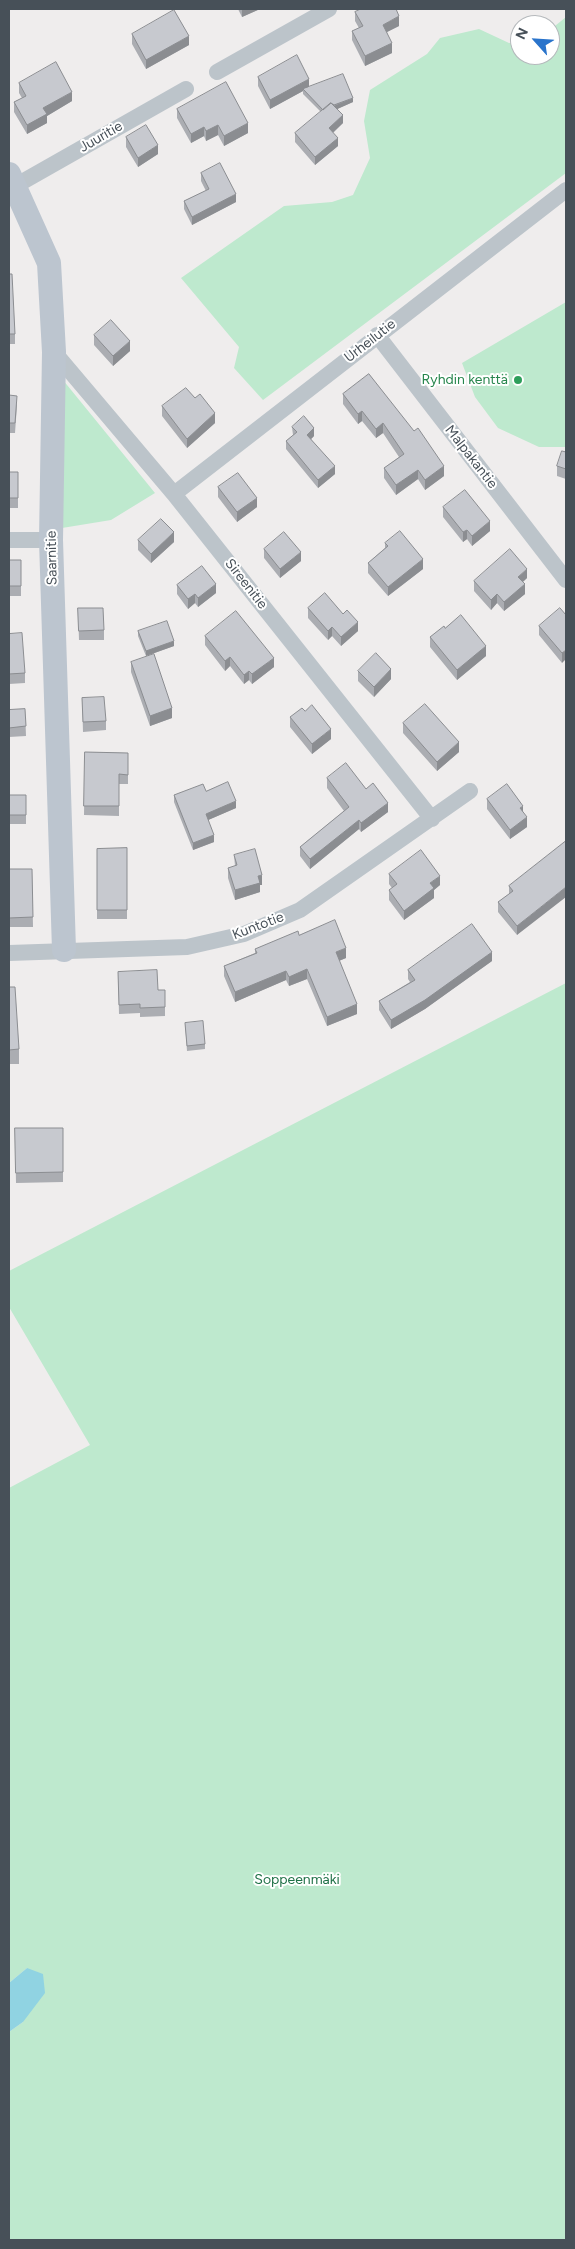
<!DOCTYPE html>
<meta charset="utf-8">
<style>
body{margin:0}
#map{position:relative;width:575px;height:2249px;overflow:hidden;background:#efeded;font-family:Figtree,sans-serif}
canvas{display:block}
.frame{position:absolute;inset:0;border:10px solid #475058;pointer-events:none}
.north{position:absolute;left:510px;top:15px;width:50px;height:50px;box-sizing:border-box;background:#fff;border:1px solid #b5b9bc;border-radius:50%;rotate:296deg;font-size:14px;font-weight:700;line-height:20px;text-align:center;color:#475058}
.north::after{content:'';display:block;margin:auto;width:18px;height:22px;background:#2a74cb;clip-path:polygon(50% 0,100% 100%,50% 72%,0 100%)}
</style>
<div id="map">
<canvas width="575" height="2249"></canvas>
<div class="frame"></div>
<div class="north">N</div>
</div>
<script>
const ctx = document.querySelector('canvas').getContext('2d');
ctx.lineJoin = 'round';
function paint(path, color) {
  ctx.fillStyle = color;
  ctx.fill(path, 'evenodd');
}
function trace(path, color, width, dash) {
  ctx.strokeStyle = color;
  ctx.lineWidth = width;
  ctx.lineCap = dash ? 'butt' : 'round';
  ctx.setLineDash(dash || []);
  ctx.stroke(path);
}
function write(font, color, halo, rows, align = 'center') {
  ctx.font = font + ' Figtree,sans-serif';
  ctx.lineWidth = 4;
  ctx.setLineDash([]);
  ctx.textBaseline = 'middle';
  ctx.strokeStyle = halo;
  ctx.fillStyle = color;
  for (const [text, x, y, turn = 0] of rows) {
    ctx.save();
    ctx.translate(x, y);
    ctx.rotate((+turn || 0) * Math.PI / 180);
    ctx.textAlign = isNaN(turn) ? turn : align;
    if (halo) ctx.strokeText(text, 0, 0);
    ctx.fillText(text, 0, 0);
    ctx.restore();
  }
}
paint(new Path2D(`
 M566 17V173L263 400 234 368 239 347 181 278 284 206 332 202 353 195 370 158 364 121 370 90 427 54 440 38 479 29 509 43 520 42V55H550V30Z
 M566 302V447H539L498 428 475 397 462 363Z
 M54 369 155 493 111 520 62 528Z
 M566 983V2240H9V2032L23 2022 27 1968 9 1983V1488L90 1445 9 1307V1271Z`), '#bee9ce');
paint(new Path2D(`
 M27 1968 43 1974 45 1993 23 2022 9 2032V1983Z`), '#90d3e2');
trace(new Path2D(`
 M217 72 329 9
 M15 186 186 89
 M377 335 566 580
 M54 352 174 494 432 819
 M174 494 566 190
 M9 540H51
 M9 953 187 947 244 934 300 910 470 791`), '#bcc4ca', 16);
trace(new Path2D(`
 M9 174 49 263 54 352 51 540 64 950`), '#bcc5cf', 24);
paint(new Path2D(`
 M238 9H260L242 17Z
 M355 12 399 26 387 32 392 53 365 66 352 40V31L359 28 355 21Z
 M132 34 189 45 146 69 132 44Z
 M258 77 309 87 353 102 337 109 343 123 333 133 338 146 315 165 295 142V133L321 112 303 94V91L270 109 258 86Z
 M19 83 72 101 47 116V123L27 134 14 112V102L22 98 19 93Z
 M177 109 248 133 224 146 218 135 206 141 204 136 191 143 177 118Z
 M126 137 158 154 138 167 126 147Z
 M201 173 236 202 192 225 184 209V201L206 191 201 181Z
 M9 274 15 334V344H9Z
 M94 335 130 351 113 366 94 345Z
 M369 374 444 476 425 490 418 479 396 495 384 478V468L399 457 383 433 376 438 362 421 358 424 343 404V394Z
 M9 395 17 405 15 433H9Z
 M162 406 215 423 187 448 162 416Z
 M292 427 314 436 311 439 335 474 318 488 286 449V441L293 435Z
 M566 452V479L557 476V466Z
 M9 472H18V508H9Z
 M218 487 257 507 237 522 218 497Z
 M443 507 490 531 472 546 467 539 463 542 443 517Z
 M138 540 174 542 151 563 138 550Z
 M385 543 423 569 388 596 368 573V563L385 548Z
 M264 549 301 561 280 578 264 558Z
 M9 560H21V596H9Z
 M527 578 523 582 525 594 504 611 497 603 491 610 474 591V581Z
 M177 585 216 593 198 607 195 603 188 609 177 594Z
 M78 608 104 630V640H79Z
 M308 608 358 631 341 646 332 636 328 640 308 618Z
 M566 615 562 663 539 635V626Z
 M445 628 486 656 457 680 430 647V637Z
 M138 631 174 646 146 656 138 636Z
 M9 634 25 673V683L9 684Z
 M205 636 274 667 252 684 249 680 244 684 230 666 225 671 205 645Z
 M131 662 172 718 150 726 131 672Z
 M358 671 391 679 374 697 358 681Z
 M82 698 106 721V730L83 732Z
 M25 709 26 736 9 737V710Z
 M290 717 331 739 312 754 290 727Z
 M403 723 459 752 437 771 403 733Z
 M85 752 128 753V784H119V816L84 815Z
 M327 778 366 789 388 812 361 832 359 829 310 869 300 856V847L344 811 327 788Z
 M206 791 236 808 208 820 214 842 193 850 174 802V795Z
 M9 795H26V824H9Z
 M487 799 523 813 527 827 510 839 487 809Z
 M566 841 517 935 498 912V902L509 894V886Z
 M127 848V919H97V849Z
 M234 855 262 885H260V892L235 900 228 878V868L235 866Z
 M9 869H32L33 927H9Z
 M389 874 440 885 434 890V898L404 920 389 900V890L392 888 389 884Z
 M299 935 346 958 339 961 357 1014 327 1026 307 979 289 986 286 980 235 1002 224 976V966L255 953V949Z
 M492 961 425 1009 391 1029 379 1010V1001L410 982 408 979V970Z
 M118 972 158 990 165 1007V1016L140 1017V1013L119 1014Z
 M9 987 19 1049V1064H9Z
 M185 1023 205 1044V1049L187 1051Z
 M15 1128H63V1182L16 1183Z`), '#abadb2');
paint(new Path2D(`
 M242 9H260L242 17Z
 M399 16V26L383 34V25Z
 M189 36V45L146 69V60Z
 M392 43V53L365 66V56Z
 M309 79V88L303 89V91L270 109V100Z
 M72 92V101L47 116V123L27 134V125L43 108Z
 M353 98V102L324 115V110Z
 M343 115V123L329 136V128Z
 M248 123V133L224 146V136Z
 M218 125V135L206 141V131Z
 M204 127V136L191 143V134Z
 M338 138V146L315 165V157Z
 M158 145V154L138 167V158Z
 M236 194V202L192 225V217Z
 M130 341V351L113 366V356Z
 M362 411V421L358 424V414Z
 M215 413V423L187 448V439Z
 M383 423V433L376 438V429Z
 M314 428V436L307 443V435Z
 M335 466V474L318 488V480Z
 M444 466V476L425 490V480Z
 M418 470V479L396 495V485Z
 M257 498V507L237 522V512Z
 M490 521V531L472 546V536Z
 M467 530V539L463 542V532Z
 M174 532V542L151 563V554Z
 M301 552V561L280 578V569Z
 M423 559V569L388 596V587Z
 M527 569V578L518 586V577Z
 M216 584V593L198 607V598Z
 M525 584V594L504 611V602Z
 M195 594V603L188 609V599Z
 M497 594V603L491 610V600Z
 M358 622V631L341 646V637Z
 M332 627V636L328 640V631Z
 M174 641V646L146 656V651Z
 M486 646V656L457 680V670Z
 M566 650V659L562 663V653Z
 M230 657V666L225 671V661Z
 M274 658V667L252 684V674Z
 M391 669V679L374 697V687Z
 M249 671V680L244 684V675Z
 M172 708V718L150 726V716Z
 M331 729V739L312 754V744Z
 M459 742V752L437 771V762Z
 M236 801V808L206 821V814Z
 M388 803V812L361 832V823Z
 M523 806V816L520 808Z
 M527 817V827L510 839V830Z
 M359 820V829L310 869V859Z
 M214 835V842L193 850V843Z
 M262 875V885H260V892L235 900V890L258 876Z
 M440 876V885L434 890V898L404 920V911L430 883Z
 M566 887V897L517 935V926Z
 M346 948V958L336 962V952Z
 M492 952V961L425 1009 391 1029V1020Z
 M307 969V979L289 986V977Z
 M286 971V980L235 1002V992Z
 M357 1004V1014L327 1026V1017Z`), '#8b8d91');
const building = new Path2D(`
 M361 9H396L399 16 383 25 392 43 365 56 352 31 363 26 355 12Z
 M174 10 189 36 146 60 132 34Z
 M297 55 309 79 270 100 258 77Z
 M56 62 72 92 43 108 47 114 27 125 14 102 26 96 19 83Z
 M343 74 353 98 334 105 331 103 323 110 303 89Z
 M226 82 248 123 224 136 218 125 206 131 204 127 191 134 177 109Z
 M331 103 343 115 329 128 338 138 315 157 295 133Z
 M146 125 158 145 138 158 126 137Z
 M220 163 236 194 192 217 184 201 209 189 201 173Z
 M9 274H12L15 334H9Z
 M111 320 130 341 113 356 94 335Z
 M369 374 414 431 418 428 444 466 425 480 418 470 396 485 384 468 404 454 383 423 376 429 362 411 358 414 343 394Z
 M186 388 195 398 200 394 215 413 187 439 162 406Z
 M9 395 17 396 15 423H9Z
 M304 416 314 428 307 435 335 466 318 480 286 441 297 432 292 427Z
 M562 451 566 452V469L557 466Z
 M9 472H18V498H9Z
 M238 473 257 498 237 512 218 487Z
 M465 490 490 521 472 536 467 530 463 532 443 507Z
 M161 519 174 532 151 554 138 540Z
 M400 531 423 559 388 587 368 563 388 546 385 543Z
 M284 532 301 552 280 569 264 549Z
 M510 549 527 569 518 577 525 584 504 602 497 594 491 600 474 581Z
 M9 560H21V586H9Z
 M202 566 216 584 198 598 195 594 188 599 177 585Z
 M325 593 343 614 347 610 358 622 341 637 332 627 328 631 308 608Z
 M78 608H103L104 630 79 631Z
 M560 608 566 615V650L562 653 539 626Z
 M236 611 274 658 252 674 249 671 244 675 230 657 225 661 205 636Z
 M461 615 486 646 457 670 430 637 444 626 445 628Z
 M167 621 174 641 146 651 138 631Z
 M22 633 25 673 9 674V634Z
 M376 653 391 669 374 687 358 671Z
 M154 654 172 708 150 716 131 662Z
 M104 697 106 721 83 722 82 698Z
 M425 704 459 742 437 762 403 723Z
 M312 705 331 729 312 744 290 717 302 708 305 711Z
 M25 709 26 726 9 728V710Z
 M85 752 128 753V775L119 774V806H84Z
 M346 763 366 789 373 783 388 803 361 823 359 820 310 859 300 847 349 807 327 778Z
 M228 782 236 801 206 814 214 835 193 843 174 795 203 784 206 791Z
 M507 784 523 806 520 808 527 817 510 830 487 799Z
 M9 795H26V815H9Z
 M566 841V887L517 926 498 902 513 891 509 886Z
 M127 848V910H97V849Z
 M255 849 262 875 258 876 260 883 235 890 228 868 237 865 234 855Z
 M421 850 440 876 430 883 434 888 404 911 389 890 397 884 389 874Z
 M9 869H32L33 917 9 918Z
 M335 920 346 948 336 952 357 1004 327 1017 307 969 289 977 286 971 235 992 224 966 257 953 255 949 298 931 299 935Z
 M472 924 492 952 425 1000 391 1020 379 1001 415 980 408 970Z
 M157 970 158 990H165V1007L140 1008V1004L119 1005 118 972Z
 M9 987H15L19 1049 9 1050Z
 M203 1021 205 1044 187 1046 185 1023Z
 M15 1128H63V1172L16 1173Z`);
paint(building, '#c7c9cf');
trace(building, '#8b8d91', 1);
for (const [x, y, r, color] of [
 [518,380,5,"#2e9e5b"]
]) {
  const dot = new Path2D();
  dot.arc(x, y, r, 0, 2 * Math.PI);
  ctx.fillStyle = color;
  ctx.fill(dot);
  trace(dot, '#fff', 2);
}
write('14px', '#475058', '#fff', [
 ["Juuritie",101,137,-30],
 ["Urheilutie",370,341,-38],
 ["Malpakantie",471,457,52],
 ["Saarnitie",52,558,-91],
 ["Sireenitie",246,584,52],
 ["Kuntotie",258,926,-21]
]);
write('14px', '#27864d', '#fff', [
 ["Ryhdin kenttä",508,380]
], 'right');
write('14px', '#1f7147', '#fff', [
 ["Soppeenmäki",297,1880]
]);
</script>
